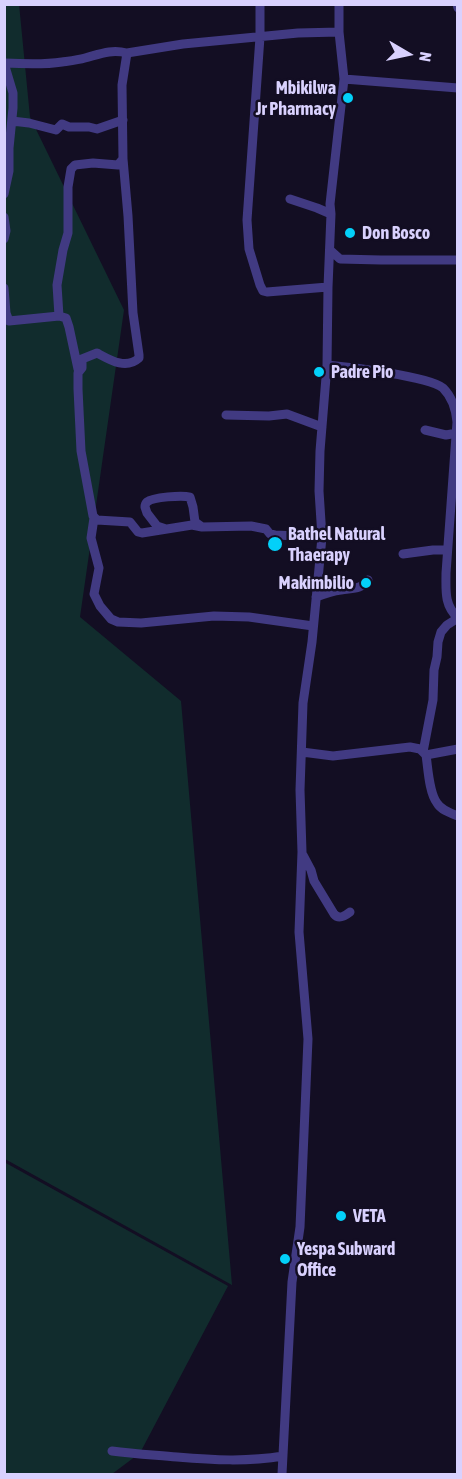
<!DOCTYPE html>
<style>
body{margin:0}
#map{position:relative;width:462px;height:1479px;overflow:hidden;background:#130e23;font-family:"Asap Condensed",sans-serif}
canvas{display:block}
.frame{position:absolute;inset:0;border:6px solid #d9d1fe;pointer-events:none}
.north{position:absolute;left:378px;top:24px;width:60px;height:60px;-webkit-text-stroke:4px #130e23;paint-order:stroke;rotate:99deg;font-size:16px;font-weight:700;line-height:24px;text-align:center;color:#d9d1fe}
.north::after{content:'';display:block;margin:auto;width:21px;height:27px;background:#d9d1fe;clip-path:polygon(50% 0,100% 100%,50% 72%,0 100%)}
</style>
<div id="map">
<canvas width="462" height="1479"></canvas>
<div class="frame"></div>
<div class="north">N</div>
</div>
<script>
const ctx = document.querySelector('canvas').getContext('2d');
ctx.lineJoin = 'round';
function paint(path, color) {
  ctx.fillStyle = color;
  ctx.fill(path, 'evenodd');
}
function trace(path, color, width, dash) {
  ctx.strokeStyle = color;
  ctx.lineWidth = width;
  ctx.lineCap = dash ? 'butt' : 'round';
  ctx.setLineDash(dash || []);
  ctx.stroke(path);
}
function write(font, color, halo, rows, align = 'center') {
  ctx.font = font + ' "Asap Condensed",sans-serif';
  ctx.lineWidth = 5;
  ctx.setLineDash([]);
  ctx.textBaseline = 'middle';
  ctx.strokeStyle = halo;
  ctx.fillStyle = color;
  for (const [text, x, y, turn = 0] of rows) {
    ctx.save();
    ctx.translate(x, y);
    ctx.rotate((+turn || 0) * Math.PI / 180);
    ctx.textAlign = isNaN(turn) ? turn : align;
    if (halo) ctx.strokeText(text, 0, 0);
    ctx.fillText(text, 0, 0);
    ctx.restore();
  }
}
paint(new Path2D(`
 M19 4 30 117 124 310 80 617 181 701 232 1285 5 1159 4 5Z
 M4 1162 228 1286 140 1453 112 1474H5Z`), '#112c2d');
trace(new Path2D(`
 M260 4V37L247 220 249 249 260 285 263 291 267 292 328 287
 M457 4 458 8
 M127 53 122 85 123 159 128 216 133 313 139 355V358C126 370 110 360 97 353L82 359V368L78 373V389L81 451 93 516 97 520 130 522 138 532 142 533 192 525 202 527 251 526 266 529 270 534 275 535 322 537
 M4 63 13 93V108L9 148V171L4 194
 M5 63C24 64 43 65 62 62 69 61 78 60 85 58 100 54 111 49 127 53L183 44 298 33 339 32
 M344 79 458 88
 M12 121 29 123 56 130 62 124 69 127H89L97 129 123 120
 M290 199 317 208 331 214
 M4 217 6 231 4 239
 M330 250 340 259 381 260H458
 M4 288 6 313 9 321 59 316 66 318 69 327 78 369
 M59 316 57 285 63 250 68 233V187L71 169 75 165 93 163 118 165 123 159
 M327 365C349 367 428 376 443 388 452 397 456 410 457 422L446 573C446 591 444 605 458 618
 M226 415 269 416 287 414 322 427
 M425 430 446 435 457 433
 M94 518 91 538 99 568 94 594 100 606 111 619 118 622 141 623 214 616 249 617 313 626
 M166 529 157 526 147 513 145 507C145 505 146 503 147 502 153 497 182 495 190 497L193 507 195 522 202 527
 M403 554 433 550H447
 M316 597C324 594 333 591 341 590 352 588 361 590 368 580
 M302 752 333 756 410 747 420 749 426 755C428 768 429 793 437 803 441 810 450 813 458 816
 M423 752 433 700 434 670 437 657 438 642 441 632 447 625 458 618
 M426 755 458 749
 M303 855 311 870 314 881 334 914C339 920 345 916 350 912
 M112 1451C134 1454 155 1455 177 1457 213 1460 247 1462 283 1456
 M282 1474 292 1282 300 1227 308 1039 299 932 302 852 300 790 303 703 312 642 322 537 319 491 320 451 327 365 328 287 331 214 330 204 344 79 339 32V4`), '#413a82', 9);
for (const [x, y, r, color] of [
 [348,98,6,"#03d0f9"],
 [350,233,6,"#03d0f9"],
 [319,372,6,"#03d0f9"],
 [275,544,8,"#03d0f9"],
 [366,583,6,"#03d0f9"],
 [341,1216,6,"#03d0f9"],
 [285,1259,6,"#03d0f9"]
]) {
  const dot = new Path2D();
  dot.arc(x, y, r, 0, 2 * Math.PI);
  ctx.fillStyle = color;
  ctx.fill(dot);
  trace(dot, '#130e23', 2);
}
write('bold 18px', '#d9d1fe', '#130e23', [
 ["Mbikilwa",336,88,"right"],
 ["Jr Pharmacy",336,109,"right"],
 ["Don Bosco",362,233],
 ["Padre Pio",331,372],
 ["Bathel Natural",288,534],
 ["Thaerapy",288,555],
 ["Makimbilio",354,583,"right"],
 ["VETA",353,1216],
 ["Yespa Subward",297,1249],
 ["Office",297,1270]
], 'left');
</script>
